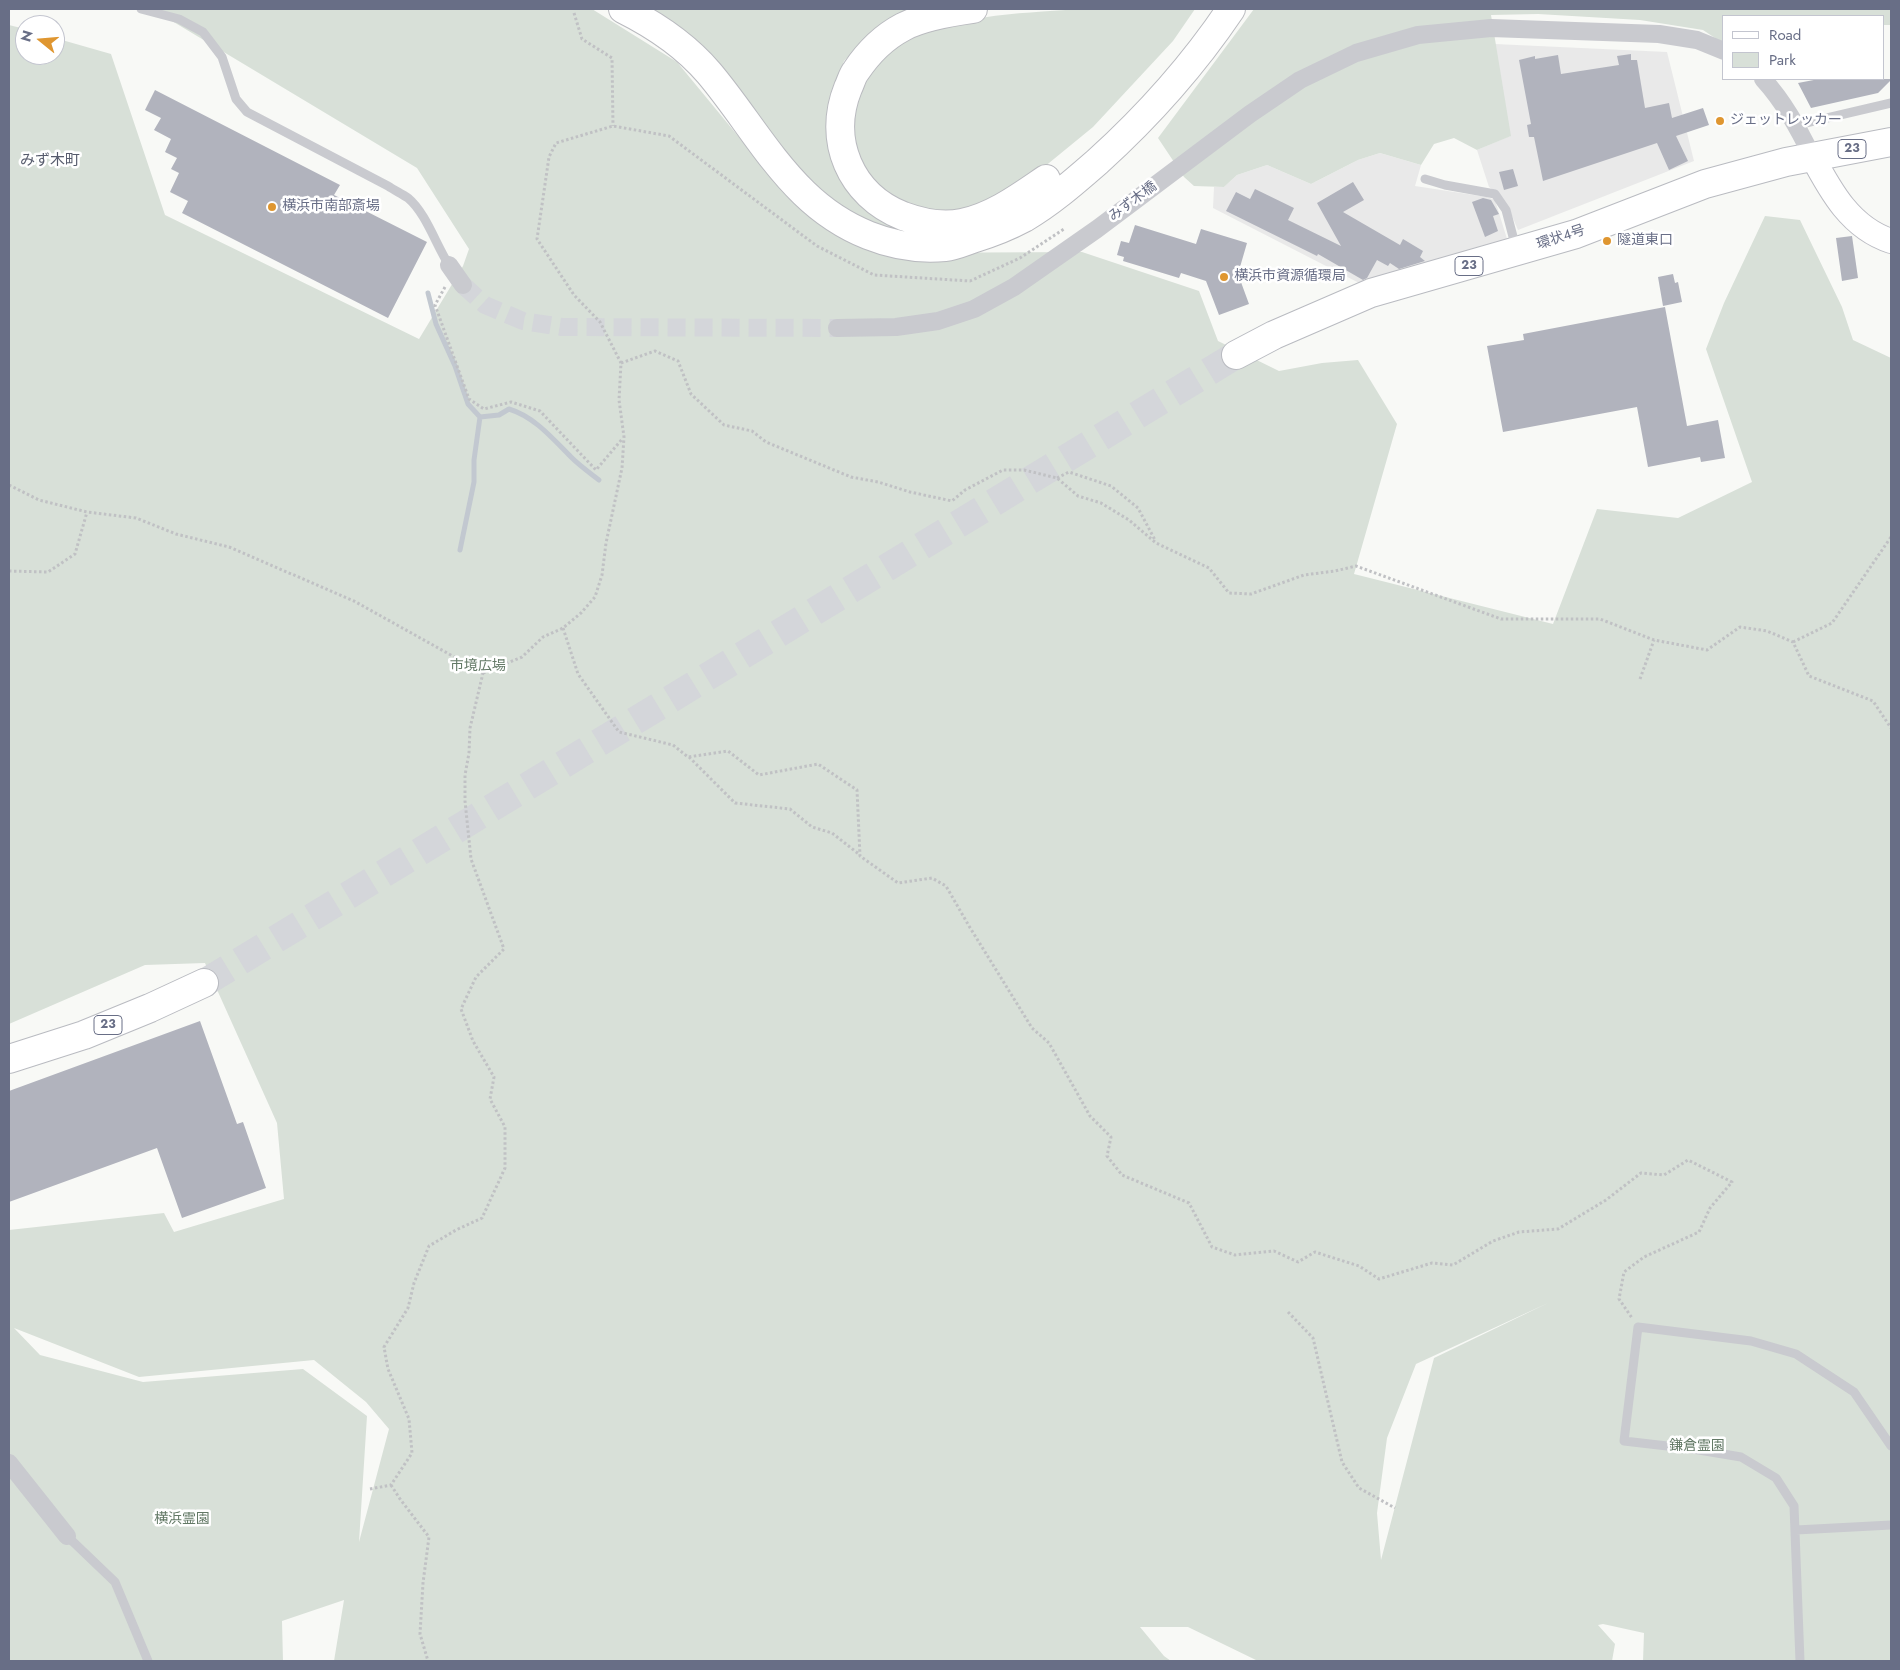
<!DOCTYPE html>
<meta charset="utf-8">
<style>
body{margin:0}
#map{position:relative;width:1900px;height:1670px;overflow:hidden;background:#f8f9f6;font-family:Jost,sans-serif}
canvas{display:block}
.frame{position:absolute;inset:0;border:10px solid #686e86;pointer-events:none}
.legend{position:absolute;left:1722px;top:15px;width:162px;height:65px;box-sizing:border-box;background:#fff;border:1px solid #c3c5cf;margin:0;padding:6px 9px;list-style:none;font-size:15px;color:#686e86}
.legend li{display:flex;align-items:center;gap:10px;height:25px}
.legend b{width:25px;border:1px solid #c3c5cf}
.north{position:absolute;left:15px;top:15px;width:50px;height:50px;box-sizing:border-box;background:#fff;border:1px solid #c3c5cf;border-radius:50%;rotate:287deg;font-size:14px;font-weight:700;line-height:20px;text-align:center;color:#686e86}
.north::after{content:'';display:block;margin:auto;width:18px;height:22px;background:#df9630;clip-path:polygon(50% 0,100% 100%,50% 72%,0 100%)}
</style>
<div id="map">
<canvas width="1900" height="1670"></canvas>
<div class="frame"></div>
<ul class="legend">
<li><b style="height:6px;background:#fff"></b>Road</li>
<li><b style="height:14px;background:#d8e0d8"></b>Park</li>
</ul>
<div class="north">N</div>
</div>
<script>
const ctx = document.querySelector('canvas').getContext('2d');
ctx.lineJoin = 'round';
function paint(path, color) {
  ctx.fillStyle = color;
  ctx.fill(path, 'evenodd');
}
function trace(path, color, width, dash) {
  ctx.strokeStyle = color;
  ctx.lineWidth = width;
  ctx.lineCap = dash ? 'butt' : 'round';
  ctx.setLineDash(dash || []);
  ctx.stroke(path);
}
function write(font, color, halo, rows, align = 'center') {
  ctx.font = font + ' Jost,"Noto Sans JP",sans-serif';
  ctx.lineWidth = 5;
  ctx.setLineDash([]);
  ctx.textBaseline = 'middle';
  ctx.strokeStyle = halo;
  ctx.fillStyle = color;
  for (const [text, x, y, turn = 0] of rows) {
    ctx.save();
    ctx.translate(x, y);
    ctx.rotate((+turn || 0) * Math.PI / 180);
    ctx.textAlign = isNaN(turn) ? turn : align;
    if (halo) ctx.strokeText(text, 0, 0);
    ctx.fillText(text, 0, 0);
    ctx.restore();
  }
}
paint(new Path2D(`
 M1495 44 1667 52 1694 161 1518 230 1509 209 1499 194 1489 187 1477 150 1510 136Z
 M1380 153 1421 165 1415 186 1487 197 1495 200 1507 239 1491 249 1365 286 1213 208 1214 187H1224L1237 175 1267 165 1311 184 1358 160Z`), '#e9e9e9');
paint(new Path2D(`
 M147 9H592L677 62 785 193 881 253 1082 252 1199 291 1218 341 1279 371 1322 363 1358 360 1397 424 1354 574 1553 624 1597 509 1678 518 1752 482 1706 349 1724 303 1765 216 1800 220 1842 307 1853 340 1891 358V1661H1643L1644 1633 1603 1624 1598 1625 1615 1644 1612 1661H1258L1188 1627H1140L1164 1656 1171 1661H334L344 1600 282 1621 283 1661H9V1230L164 1213 174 1232 284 1199 277 1123 205 963 145 965 9 1024V25L25 29V55H55V38L111 54 165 215 419 339 463 266 469 249 417 168 157 12ZM1548 1303 1434 1358 1381 1560 1377 1513 1387 1438 1416 1364ZM14 1328 139 1377 314 1360 366 1402 389 1429 359 1542 367 1416 303 1369 143 1382 40 1355Z
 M648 9H916L876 29 844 61 826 118 838 171 893 223 888 235 822 196Z
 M1077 9H1195L1173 41 1093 127 1027 181 982 208 941 215 913 214 875 191 847 141C853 114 856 79 875 58 880 53 889 50 895 46 950 14 1016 14 1077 9Z
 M1254 9H1891V25H1884V16H1724V44L1703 30 1640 20 1538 14 1491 15 1511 136 1477 150 1454 138 1434 144 1421 165 1380 153 1358 160 1311 184 1267 165 1237 175 1224 187 1194 186 1184 177 1158 138Z`), '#d8e0d8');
trace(new Path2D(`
 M428 293 436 324 455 366 468 404 480 417 474 460V482L460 550
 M480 417 499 415 509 409C535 417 553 439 571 457 580 466 590 473 599 480`), '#c2c8d0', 5);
paint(new Path2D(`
 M1631 54V60H1637L1645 108 1669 103 1672 118 1703 108 1709 125 1676 136 1688 161 1669 170 1657 143 1543 181 1534 137H1529L1527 125 1531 124 1519 60 1535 56V59L1558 55 1561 74 1619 65 1617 56Z
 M1819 79H1891V80L1878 93 1811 108 1798 83Z
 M155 90 340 185 334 195 427 242 388 318 182 213 188 201 170 192 179 173 171 169 177 158 165 152 171 139 154 130 161 118 145 110Z
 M1513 169 1518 186 1504 190 1499 172Z
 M1353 182 1364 200 1343 212 1400 245 1403 239 1423 251 1420 257 1425 261 1399 269 1390 263 1388 266 1377 260 1367 278 1363 280 1318 254 1317 256 1226 211 1236 192 1250 199 1255 189 1294 208 1288 220 1341 246 1317 203Z
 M1483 198 1491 200 1499 214 1493 216 1498 231 1485 237 1472 202Z
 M1135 225 1196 244 1201 229 1247 243 1238 274 1249 304 1219 315 1206 281 1181 273 1179 278 1123 261 1124 257 1117 255 1121 241 1129 243Z
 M1852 236 1858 278 1842 281 1836 238Z
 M1673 274 1675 283 1678 282 1682 302 1663 306 1658 277Z
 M1665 307 1687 426 1718 420 1725 458 1701 462 1700 457 1648 467 1637 407 1503 432 1487 346 1524 340 1523 334Z
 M200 1021 237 1124 243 1122 266 1188 182 1218 157 1148 9 1202V1091Z`), '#b1b3bd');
trace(new Path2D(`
 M463 285 485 305 523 321 562 327 837 328`), '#d4d6da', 18, [18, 9]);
trace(new Path2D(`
 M204 983 1236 355`), '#d4d6da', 28, [28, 14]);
const secondary = new Path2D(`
 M1812 156C1831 192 1851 228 1891 241`);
const primary = new Path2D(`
 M1236 355 1274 335 1371 293 1576 234 1705 184 1786 162 1891 142
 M9 1059 84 1035 150 1008 204 983`);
const highway = new Path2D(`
 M623 9C655 25 686 46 709 73 742 112 767 157 804 193 841 229 892 252 945 247 955 246 966 241 975 238 992 233 1009 226 1024 218 1050 203 1074 182 1097 162 1149 115 1192 67 1231 9
 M973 9C951 12 922 17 903 27 884 37 868 53 856 71 852 76 851 82 848 88 827 140 850 195 903 216 922 223 942 227 962 223 993 217 1021 196 1046 179`);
trace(secondary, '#bbbcc3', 26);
trace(primary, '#b9bbc1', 30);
trace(highway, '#b9babf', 30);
trace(new Path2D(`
 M574 13 582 39 612 58 613 126
 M445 287 435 305 469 399 484 409 511 402 540 411 596 470 623 438
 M621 363 655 351 678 361 691 394 724 425 752 431 766 442 851 477 878 482 910 492 952 501 965 490 1003 470H1024L1057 478 1078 496 1101 503 1129 520 1156 543 1209 568 1229 593 1251 594 1304 575 1335 571 1356 566 1501 619H1600L1654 640 1707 650 1740 627 1767 631 1793 642 1809 676 1873 701 1891 728
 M1057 478 1069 472 1111 486 1138 508 1155 540
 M9 485 39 500 87 512 136 518 176 534 229 547 354 601 483 673
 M9 571 48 572 75 554 87 512
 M563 628 578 674 619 732 673 745 688 757 728 751 759 775 818 764 857 790 860 856 898 883 932 878 946 886 969 926 1032 1028 1049 1043 1090 1116 1111 1137 1107 1156 1122 1175 1189 1203 1212 1247 1235 1255 1274 1251 1298 1262 1315 1252 1359 1266 1379 1279 1432 1263 1453 1265 1493 1241 1519 1232 1558 1229 1606 1200 1641 1173 1664 1175 1688 1160 1732 1182 1710 1208 1699 1232 1644 1257 1624 1272 1619 1299 1632 1318
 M1793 642 1832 623 1891 537
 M483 673 522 657 543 637 563 628 581 613 595 597 602 575 606 543 622 468 624 437 619 400 621 363 600 322 574 295 537 239 549 157 556 143 613 126 669 136 817 246 874 275 970 281 1020 258 1064 229
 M1640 679 1654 640
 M689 757 735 803 790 809 812 827 832 833 860 855
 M1288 1312 1313 1338 1342 1462 1359 1488 1395 1508
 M391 1485 400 1499 429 1537 423 1583 420 1634 428 1661
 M370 1489 391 1485 412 1453 409 1419 388 1369 384 1347 408 1308 414 1283 429 1246 456 1230 482 1218 505 1168V1127L490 1099 494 1077 473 1041 461 1009 476 977 504 949 471 859 465 801V775L469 753 470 728 483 673`), '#c0c1c4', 3, [2.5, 2.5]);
trace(new Path2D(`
 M141 9 179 19 203 32 222 57 236 99 247 112 388 186C394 190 402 194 408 198 426 213 436 245 449 265
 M1797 125 1891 103
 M1425 179 1445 185 1495 194 1506 210 1516 248
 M1796 1530 1891 1525
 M67 1536 115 1582 148 1661
 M1800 1661 1794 1506 1776 1478 1741 1457 1693 1449 1624 1441 1638 1327 1751 1341 1796 1354 1854 1392 1891 1446`), '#c9cacf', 9);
trace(new Path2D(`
 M1763 79C1784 102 1798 128 1812 156
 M449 265 463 285
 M837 328 896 327 938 321 974 309 1014 287 1097 229 1250 114 1300 80 1356 53 1418 35 1491 28 1659 34 1697 40 1724 51
 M9 1463 67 1536`), '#c9cacf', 18);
trace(secondary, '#fff', 24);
trace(primary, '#fff', 28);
trace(highway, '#fff', 28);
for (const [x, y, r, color] of [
 [1720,121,5,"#df9630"],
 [272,207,5,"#df9630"],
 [1607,241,5,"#df9630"],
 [1224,277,5,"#df9630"]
]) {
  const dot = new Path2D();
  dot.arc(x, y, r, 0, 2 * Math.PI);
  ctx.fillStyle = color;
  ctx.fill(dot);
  trace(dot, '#fff', 2);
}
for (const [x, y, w] of [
 [1852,149,28],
 [1469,266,28],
 [108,1025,28]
]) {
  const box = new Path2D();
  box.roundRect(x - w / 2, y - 9.5, w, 19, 4);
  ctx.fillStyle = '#fff';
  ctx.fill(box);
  trace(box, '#686e86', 1);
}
write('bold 12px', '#686e86', null, [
 ["23",1852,149],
 ["23",1469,266],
 ["23",108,1025]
]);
write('14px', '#686e86', '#fff', [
 ["ジェットレッカー",1730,121],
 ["横浜市南部斎場",282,207],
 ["隧道東口",1617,241],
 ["横浜市資源循環局",1234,277]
], 'left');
write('14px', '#686e86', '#fff', [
 ["みず木橋",1133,202,-37],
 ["環状4号",1561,238,-18]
]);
write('14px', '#637966', '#fff', [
 ["市境広場",478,667],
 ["鎌倉霊園",1697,1447],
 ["横浜霊園",182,1520]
]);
write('15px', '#565b6c', '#fff', [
 ["みず木町",50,161]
]);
</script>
